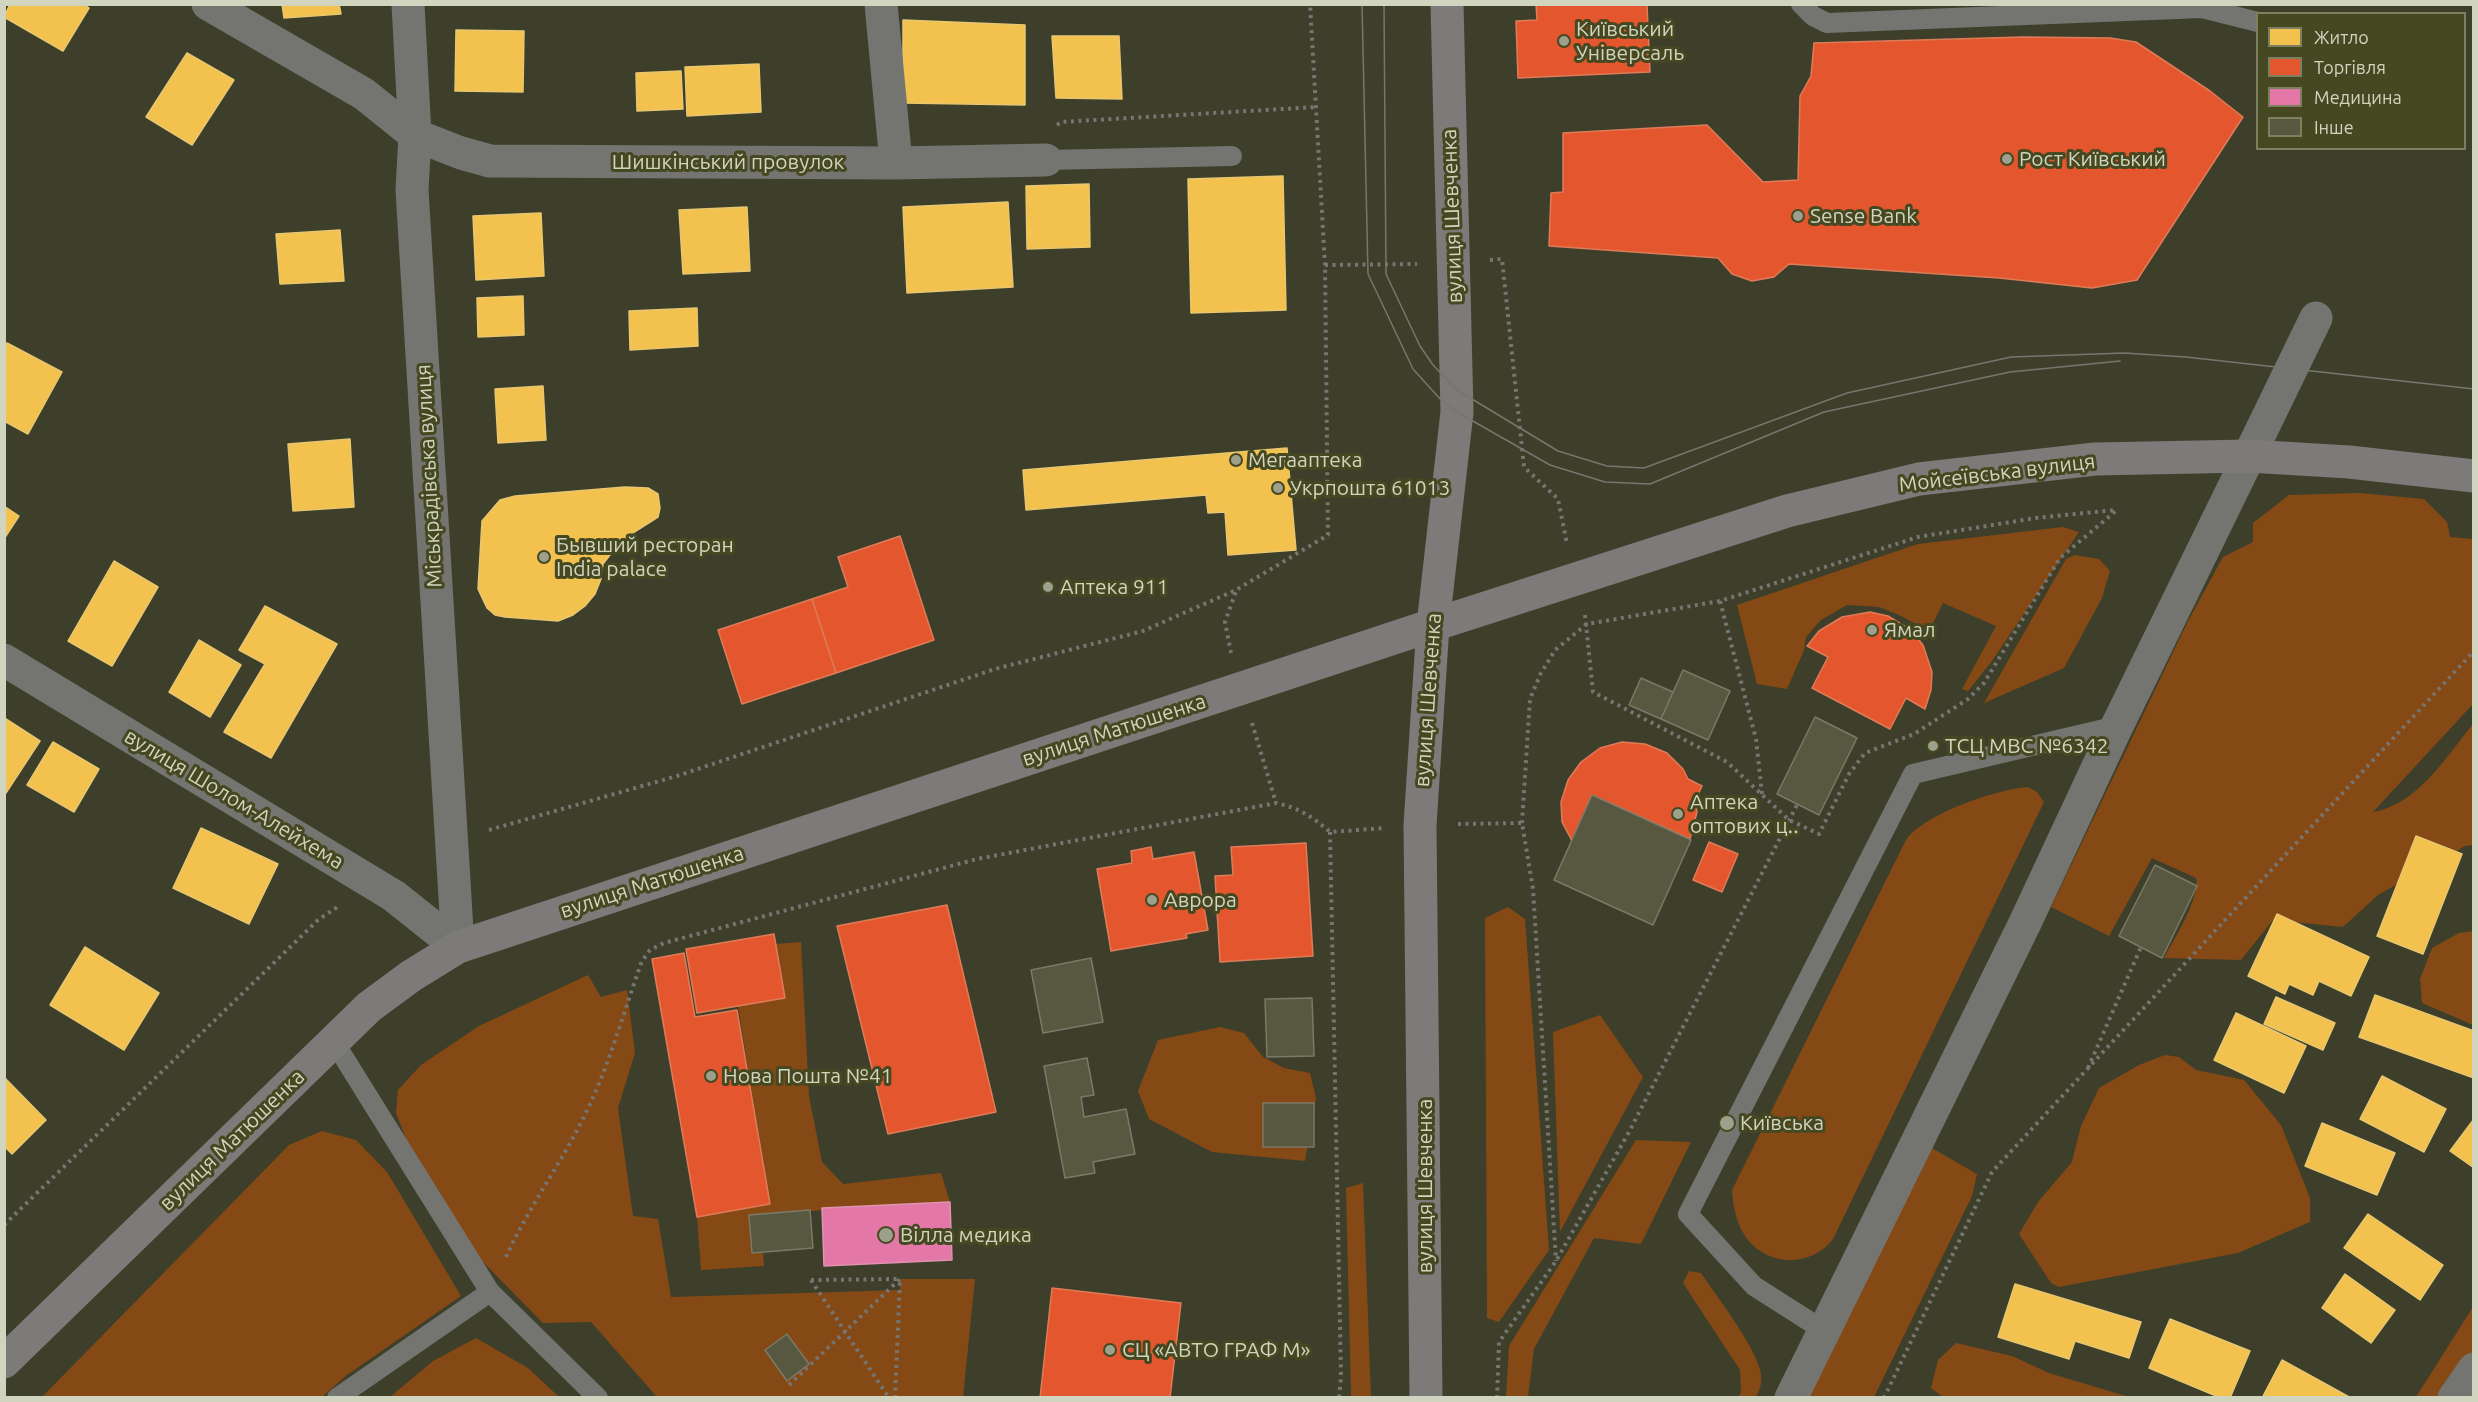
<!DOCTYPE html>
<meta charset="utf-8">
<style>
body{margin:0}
#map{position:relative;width:2478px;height:1402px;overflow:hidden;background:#3d3f2a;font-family:Ubuntu,sans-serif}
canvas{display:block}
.frame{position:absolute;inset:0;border:6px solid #d1d4be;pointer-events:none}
.legend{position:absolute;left:2256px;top:12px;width:210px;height:138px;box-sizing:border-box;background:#454821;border:2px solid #7d8060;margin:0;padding:8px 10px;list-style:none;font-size:18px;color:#d1d4be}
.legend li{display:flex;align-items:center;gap:12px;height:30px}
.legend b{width:30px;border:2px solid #7d8060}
</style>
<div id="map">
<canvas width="2478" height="1402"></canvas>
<div class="frame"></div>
<ul class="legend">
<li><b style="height:16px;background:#f2c14e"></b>Житло</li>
<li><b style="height:16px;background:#e4572e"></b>Торгівля</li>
<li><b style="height:16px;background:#e377a8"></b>Медицина</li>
<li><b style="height:16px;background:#58573f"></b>Інше</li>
</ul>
</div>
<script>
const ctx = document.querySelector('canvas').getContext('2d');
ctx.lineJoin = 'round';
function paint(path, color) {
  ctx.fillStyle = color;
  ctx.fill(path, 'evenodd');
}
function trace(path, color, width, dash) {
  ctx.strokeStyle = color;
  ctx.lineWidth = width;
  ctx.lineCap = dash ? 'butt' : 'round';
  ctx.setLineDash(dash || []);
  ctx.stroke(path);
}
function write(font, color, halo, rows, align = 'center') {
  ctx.font = font + ' Ubuntu,sans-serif';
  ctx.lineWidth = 6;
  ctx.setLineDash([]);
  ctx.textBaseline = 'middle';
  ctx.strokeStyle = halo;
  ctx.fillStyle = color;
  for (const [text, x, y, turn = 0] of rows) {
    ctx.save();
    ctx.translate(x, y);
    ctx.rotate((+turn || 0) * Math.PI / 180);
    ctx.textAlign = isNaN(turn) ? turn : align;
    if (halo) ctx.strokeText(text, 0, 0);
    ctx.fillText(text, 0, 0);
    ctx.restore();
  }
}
paint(new Path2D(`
 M2359 493 2424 499 2447 522 2450 537 2473 539V704L2373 812C2417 805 2446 757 2473 724V845L2465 846 2378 895 2343 927 2273 920 2241 960 2164 958C2174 939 2200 899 2196 878L2152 858 2109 936 2051 907 2188 621 2223 557 2253 542V523L2289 495Z
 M2063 527 2079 532 1992 661 1968 691 1962 689 1996 626 1943 603 1929 631 1899 615 1879 607 1847 605 1821 620 1806 637 1804 650 1787 689 1757 684 1737 605 1918 544Z
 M2075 555 2099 559 2110 571 2102 598 2064 668 1984 703 2066 559Z
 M2028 787 2037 792 2044 802 1833 1239C1812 1267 1769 1267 1747 1239 1737 1225 1733 1208 1732 1190L1906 840C1924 814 1997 789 2028 787Z
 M1508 907 1525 919 1549 1250 1499 1322 1487 1318 1485 918Z
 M2473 931H2474L2473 1025 2422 1003 2420 979 2432 948 2459 933Z
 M801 942 809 1096 822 1162 843 1184 941 1173 950 1202 750 1215 752 1252H763L764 1266 701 1270 697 1217 770 1204 738 1006 775 944Z
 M588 975 601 997 627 990 635 1053 618 1108 633 1216 658 1219 671 1297 900 1290V1279H975L963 1397H657L591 1322 543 1323 476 1255 407 1141 396 1113 398 1090 421 1065 479 1026Z
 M1600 1015 1643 1077 1560 1232 1553 1032Z
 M1220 1027 1244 1033 1263 1057 1284 1068 1310 1073 1316 1098 1305 1161 1212 1152 1149 1119 1138 1091 1158 1040Z
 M2165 1055 2179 1057 2196 1070 2244 1080 2281 1125 2310 1198V1222L2238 1253 2059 1287 2051 1283 2019 1234 2038 1202 2072 1162 2081 1126 2099 1088 2139 1065Z
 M322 1131 356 1140 387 1172 461 1296 347 1375 322 1397H42L289 1145Z
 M1636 1140 1691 1142 1641 1244 1594 1238 1534 1349 1528 1397H1506L1509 1346Z
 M1930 1147 1977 1174 1972 1196 1874 1397 1808 1398Z
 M1363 1183 1371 1397H1351L1346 1188Z
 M1689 1271 1701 1273C1717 1297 1758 1349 1761 1375 1762 1383 1760 1390 1756 1397H1739L1741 1392 1740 1370 1683 1283Z
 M2473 1307V1397H2416Z
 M476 1338 528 1368 559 1397H390L433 1361Z
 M1956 1343 2012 1356 2049 1373 2129 1397H1943L1931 1388 1938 1360Z`), '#854916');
const homes = new Path2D(`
 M10 4H83L89 8 63 51 4 17Z
 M282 4H339L341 14 284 18Z
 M903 20 1025 25V105L903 103Z
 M456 30 524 31 523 92 455 91Z
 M1052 36H1119L1122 99 1056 98Z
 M187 53 234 80 192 145 146 117Z
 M759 64 761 112 687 116 685 67Z
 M681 71 683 109 637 111 636 73Z
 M1283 176 1286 310 1191 313 1188 179Z
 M1089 184 1090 247 1027 249 1026 186Z
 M1008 202 1013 287 907 293 903 207Z
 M747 207 750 271 683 274 679 210Z
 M541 213 544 276 476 280 473 216Z
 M340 230 344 281 280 284 276 234Z
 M523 296 524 335 478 337 477 298Z
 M697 308 698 346 630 350 629 311Z
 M7 343 62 372 28 434 4 421V348Z
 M543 386 546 440 498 443 495 389Z
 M350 439 354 507 293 511 288 444Z
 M1287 448 1296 550 1228 555 1225 512 1208 513 1206 495 1026 510 1023 470Z
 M625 487 648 488 658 494 660 508 658 517 628 536 613 551 603 564 601 579 595 594 585 606 573 615 558 621 505 617 495 615 487 608 478 589 482 521 500 500 515 496Z
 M4 506 19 516 4 539Z
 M114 561 158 587 112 666 68 641Z
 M265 606 337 644 271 758 224 732 265 664 239 650Z
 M199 640 241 665 210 717 169 692Z
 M6 719 40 741 4 796V721Z
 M53 742 99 769 74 812 27 785Z
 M201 828 278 864 249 924 173 888Z
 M2416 836 2462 854 2423 954 2377 936Z
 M2277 914 2369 957 2351 996 2319 981 2313 995 2289 984 2285 994 2248 976Z
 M85 947 159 993 124 1050 50 1005Z
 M2375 995 2474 1031V1078L2359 1037Z
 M2276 997 2335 1023 2323 1050 2264 1024Z
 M2236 1013 2306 1046 2284 1093 2214 1060Z
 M2382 1076 2446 1109 2424 1152 2360 1119Z
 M4 1077 46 1120 12 1154 4 1146Z
 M2474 1119V1168L2450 1151Z
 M2322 1123 2395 1153 2377 1195 2305 1166Z
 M2368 1214 2443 1265 2420 1300 2344 1248Z
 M2345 1274 2395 1310 2371 1343 2322 1308Z
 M2015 1284 2141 1322 2129 1358 2075 1341 2069 1359 1998 1337Z
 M2170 1319 2250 1351 2230 1398H2221L2149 1368Z
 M2282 1360 2351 1398H2262Z`);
paint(homes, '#f2c14e');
trace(homes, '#e8c770', 1.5);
const shops = new Path2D(`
 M1536 4H1647L1650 72 1518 78 1516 21 1537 20Z
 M2023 37 2110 38 2136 42 2210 91 2243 117 2137 280 2092 288 1999 278 1789 264 1774 277 1752 281 1732 274 1718 258 1549 246 1551 193 1563 192V133L1707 125 1763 182 1798 180 1800 96 1811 76 1814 43Z
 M900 536 934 640 836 673 812 599 848 587 838 557Z
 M812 599 836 673 742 704 718 630Z
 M1870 612 1888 616 1911 630 1923 645 1932 672 1931 690 1925 709 1906 698 1890 729 1812 688 1828 657 1807 646 1819 631 1842 617Z
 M1622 742 1645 744 1667 753 1683 769 1688 779 1702 786 1695 801 1697 812 1690 839 1592 795 1572 841 1562 822 1561 802 1568 780 1581 762 1600 748Z
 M1709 842 1738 854 1722 892 1693 880Z
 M1306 843 1313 956 1220 962 1215 876 1233 875 1231 847Z
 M1151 847 1153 859 1194 852 1208 930 1186 934 1187 938 1111 951 1097 869 1132 863 1131 851Z
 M947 905 996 1112 888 1134 837 926Z
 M774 934 785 998 697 1013 686 949Z
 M684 953 695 1017 737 1010 770 1204 697 1217 652 959Z
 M1052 1288 1181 1303 1170 1398H1040Z`);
paint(shops, '#e4572e');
trace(shops, '#de7c59', 1.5);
const health = new Path2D(`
 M950 1202 952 1260 824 1266 822 1208Z`);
paint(health, '#e377a8');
trace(health, '#de93af', 1.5);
const building = new Path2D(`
 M1683 670 1730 691 1708 740 1661 719Z
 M1641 678 1673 692 1661 719 1629 705Z
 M1815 717 1857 738 1819 815 1777 794Z
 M1592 795 1691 840 1653 925 1554 880Z
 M2155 865 2197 886 2162 958 2119 936Z
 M1091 958 1103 1022 1043 1033 1031 970Z
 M1312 998 1314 1056 1267 1057 1265 999Z
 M1087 1058 1094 1095 1081 1097 1084 1117 1126 1109 1135 1154 1093 1162 1095 1173 1065 1178 1044 1066Z
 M1263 1103H1314V1147H1263Z
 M810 1210 813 1248 752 1253 749 1215Z
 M787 1334 809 1364 787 1381 765 1350Z`);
paint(building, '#58573f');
trace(building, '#7b7a68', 1.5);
trace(new Path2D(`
 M1057 125 1061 122 1316 107
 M1490 260 1502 259 1524 467 1558 499 1567 544
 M1325 265 1417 264
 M1720 601 1756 739 1762 794
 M1585 615 1593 692 1727 762 1789 820 1819 834 1849 774 1865 753 1914 734 1968 699 1984 683 2060 558 2117 510
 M1231 653 1225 622 1236 591
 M1252 723 1276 803
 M1522 823 1530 699 1540 675 1555 650 1587 624 1720 601 1918 537 2036 518 2116 510
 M1458 824 1522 823 1533 889 1556 1261
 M489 830 677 776 995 669 1143 631 1236 590 1328 535 1325 265 1310 4
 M1330 832 1341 1376 1339 1398
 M2088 1068 2141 947
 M4 1225 318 920 339 906
 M506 1257C530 1204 566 1157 590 1104 611 1059 625 1008 642 961L650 950 664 943 977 859 1276 803C1299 808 1313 817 1330 832L1385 828
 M811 1280 889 1398
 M811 1280 900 1279
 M789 1385 900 1279
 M895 1398 900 1279
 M1497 1398 1499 1342 1556 1261 1629 1132 1797 805
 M1884 1398 1992 1172 2474 651`), '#767571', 4, [3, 4.5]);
trace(new Path2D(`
 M1801 4 1813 16 1827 23 2202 8 2258 22
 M1046 160 1232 156
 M333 1040 490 1292 598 1398
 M1823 1330 1754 1286 1688 1214 1913 774 2117 726
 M337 1398 490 1292`), '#747471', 20);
trace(new Path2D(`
 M208 4 364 94 415 135 461 153 490 161 896 163 1046 160
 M408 4 415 135 412 190 458 947
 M881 4 896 163
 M2249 456 2316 318
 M4 660 394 896 458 947
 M2454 1398 2474 1369`), '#747471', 33);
trace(new Path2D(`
 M1791 1398 2025 923 2117 726 2249 456`), '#747571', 33);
trace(new Path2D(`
 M4 1362 369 1007 411 976 458 947 1433 625 1787 511 1919 479 2095 459 2249 456 2349 462 2474 476
 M1426 1398 1420 825 1433 625 1457 412 1447 4`), '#7c7b79', 33);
trace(new Path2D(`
 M1362 4 1368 274 1413 369 1442 401 1457 412 1550 465 1605 482 1650 484 1824 412 2010 372 2120 361
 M1384 4 1386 274 1420 346 1433 365 1457 390 1558 451 1607 466 1644 468 1847 393 2011 357 2124 353 2186 357 2474 389`), '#76766f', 1.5);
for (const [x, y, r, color] of [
 [1564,41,6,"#9da08a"],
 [2007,159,6,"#9da08a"],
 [1798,216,6,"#9da08a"],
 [1236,460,6,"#9da08a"],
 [1278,488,6,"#9da08a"],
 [544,557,6,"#9da08a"],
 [1048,587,6,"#9da08a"],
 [1872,630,6,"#9da08a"],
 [1933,746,6,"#9da08a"],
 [1678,814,6,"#9da08a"],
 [1152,900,6,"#9da08a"],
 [711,1076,6,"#9da08a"],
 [1727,1123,8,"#9da08a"],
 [886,1235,8,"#9da08a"],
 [1110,1350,6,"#9da08a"]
]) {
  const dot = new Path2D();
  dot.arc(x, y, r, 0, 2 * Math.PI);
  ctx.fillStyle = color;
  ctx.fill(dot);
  trace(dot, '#454821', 2);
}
write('21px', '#d1d4be', '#454821', [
 ["Київський",1576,29],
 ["Універсаль",1576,53],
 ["Рост Київський",2019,159],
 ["Sense Bank",1810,216],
 ["Мегааптека",1248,460],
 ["Укрпошта 61013",1290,488],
 ["Бывший ресторан",556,545],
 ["India palace",556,569],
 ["Аптека 911",1060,587],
 ["Ямал",1884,630],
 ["ТСЦ МВС №6342",1945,746],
 ["Аптека",1690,802],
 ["оптових ц‥",1690,826],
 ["Аврора",1164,900],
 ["Нова Пошта №41",723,1076],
 ["Київська",1740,1123],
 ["Вілла медика",900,1235],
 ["СЦ «АВТО ГРАФ М»",1122,1350]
], 'left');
write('21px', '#d1d4be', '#454821', [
 ["Шишкінський провулок",728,162],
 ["вулиця Шевченка",1452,216,-92],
 ["Мойсеївська вулиця",1997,473,-7],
 ["Міськрадівська вулиця",429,476,-93],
 ["вулиця Шевченка",1428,700,-86],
 ["вулиця Матюшенка",1114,730,-18],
 ["вулиця Шолом-Алейхема",234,799,31],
 ["вулиця Матюшенка",652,882,-18],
 ["вулиця Матюшенка",232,1140,-44],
 ["вулиця Шевченка",1425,1186,-90]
]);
</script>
